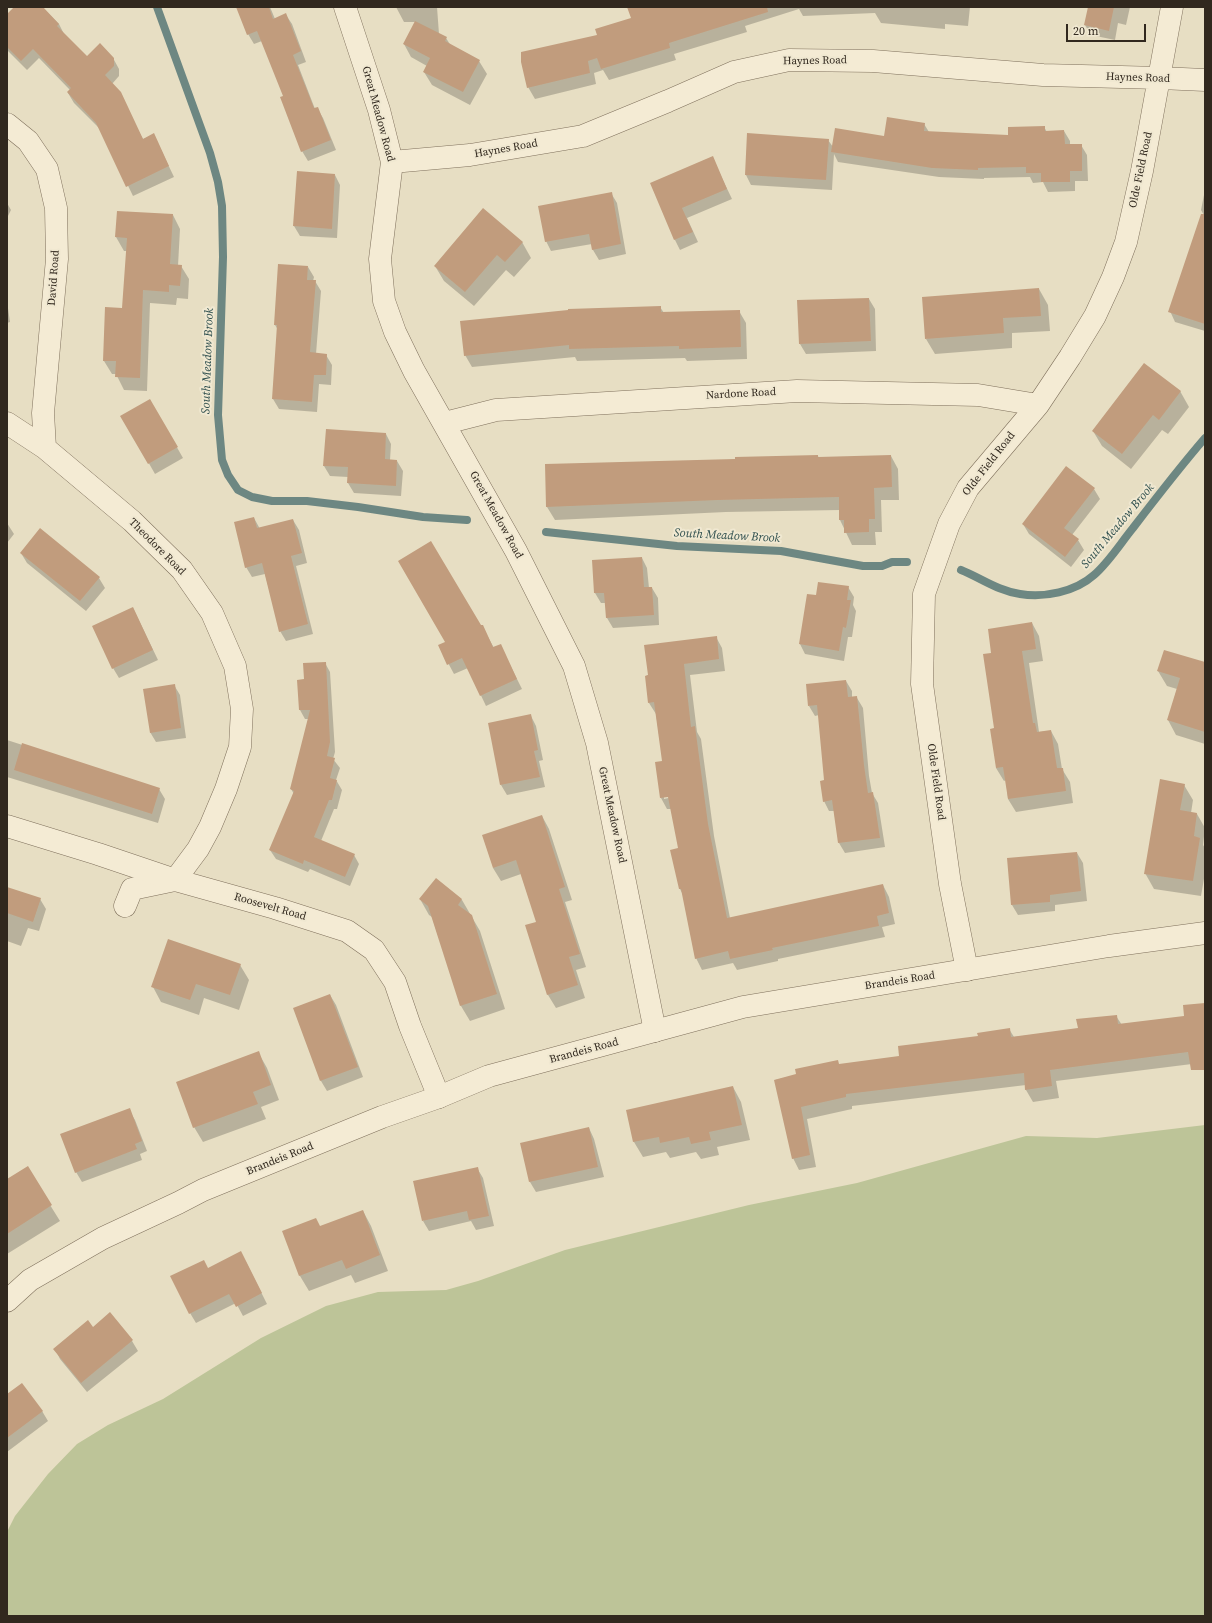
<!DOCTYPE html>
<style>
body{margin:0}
#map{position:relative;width:1212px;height:1623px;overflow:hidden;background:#e7dec3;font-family:"Source Serif 4",serif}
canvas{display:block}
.frame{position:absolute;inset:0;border:8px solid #31281e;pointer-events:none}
.scale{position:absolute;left:1066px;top:24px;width:80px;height:18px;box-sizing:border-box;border:2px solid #31281e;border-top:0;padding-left:5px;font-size:12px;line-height:14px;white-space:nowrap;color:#31281e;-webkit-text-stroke:3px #f0e8d1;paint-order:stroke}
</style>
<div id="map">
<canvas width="1212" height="1623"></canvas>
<div class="frame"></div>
<div class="scale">20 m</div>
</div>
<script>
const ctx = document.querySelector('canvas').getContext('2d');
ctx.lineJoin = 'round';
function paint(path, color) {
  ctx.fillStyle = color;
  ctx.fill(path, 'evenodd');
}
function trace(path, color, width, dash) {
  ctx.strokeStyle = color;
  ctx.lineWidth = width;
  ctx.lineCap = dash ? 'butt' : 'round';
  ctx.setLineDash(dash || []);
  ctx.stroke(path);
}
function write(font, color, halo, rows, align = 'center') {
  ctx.font = font + ' "Source Serif 4",serif';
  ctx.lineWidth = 4;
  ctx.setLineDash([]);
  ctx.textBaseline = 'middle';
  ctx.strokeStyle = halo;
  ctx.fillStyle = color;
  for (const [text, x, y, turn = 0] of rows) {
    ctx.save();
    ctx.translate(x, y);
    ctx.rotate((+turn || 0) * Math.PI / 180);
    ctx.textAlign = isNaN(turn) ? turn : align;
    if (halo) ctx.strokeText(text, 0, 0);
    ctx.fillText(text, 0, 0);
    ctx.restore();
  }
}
paint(new Path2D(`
 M1205 1125V1616H7V1532L15 1516 48 1474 77 1444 108 1425 163 1399 261 1338 326 1306 378 1292 446 1290 478 1281 565 1250 749 1205 857 1183 1026 1136 1097 1138Z`), '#bdc498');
paint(new Path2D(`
 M16 7H42L59 24 64 34 87 57 113 58 119 69V76L112 84 143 139 154 135 174 177 133 196 101 130 74 103 68 93 70 90 39 58 27 70 7 50V15Z
 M237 7H270L275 19 286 15 292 24 306 62 298 65 315 109 317 108 323 118 336 150 308 161 302 151 285 96 262 41 254 44 248 34Z
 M396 7H437L439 34 446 38 451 46 479 61 487 74 470 105 432 85 424 72 427 66 411 57 404 44 416 22H404Z
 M628 7H970L968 26 945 24V29L881 23 875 13 803 16 799 9 745 26 747 32 674 54 676 60 609 80 603 70 594 73 596 84 535 99 528 87 598 35 632 19Z
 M1089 7H1130L1126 25 1118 23 1115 40 1091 35 1085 25Z
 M924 124 929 132 1009 136 1044 127 1047 132 1064 131 1070 141V145H1081L1087 155 1088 181H1075V191L1048 192 1043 182 1033 183 1030 177 984 178V179L939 177 838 162 834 154 832 190 751 185 746 175 828 140 833 147 885 137Z
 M712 157 732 199 687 218 698 242 680 250 675 240 651 184Z
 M335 175 340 185 337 238 300 236 294 226Z
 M1205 190V217L1201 210Z
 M611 193 617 203 626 254 599 260 593 250 592 244 551 251 546 241Z
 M7 203 11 210 7 218Z
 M173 215 180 229 178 266H181L189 279 188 299 177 298 176 305 150 303 147 391 124 390 116 374H112L104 361 123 309 127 251H124L116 237Z
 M522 242 531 258 514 277 506 270 474 306 444 281 435 266Z
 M1205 251V331L1175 322 1170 311Z
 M308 267 314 277 313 281H315L321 291 316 354 326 355 332 365 331 385 319 384 317 412 279 409 273 399 278 330 275 325Z
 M1039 289 1048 305 1050 331 1012 333V348L935 354 926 339Z
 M869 299 875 309 876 351 806 354 800 344Z
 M7 301 10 322 7 323Z
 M660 307 664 313 739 311 746 323 747 359 687 361 685 358 577 361 575 357 472 367 465 355Z
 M1180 391 1189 407 1168 434 1162 430 1131 469 1102 446 1093 431Z
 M150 400 183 458 155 474 122 416Z
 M386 434 391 444 390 460 397 461 403 471 401 496 354 493 348 483V477L330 476 324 466Z
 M818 456 819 458 891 456 898 469 899 500H881L882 532H875L876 545H852L840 520V510L726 512 555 520 547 507 546 465 736 460Z
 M1094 489 1100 499 1072 535 1078 540 1084 550 1071 567 1029 534 1023 524Z
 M254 518 260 529 293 520 299 530 307 563 296 566 313 634 286 641 280 631 265 574 252 577 246 567Z
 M7 523 14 534 7 543Z
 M21 553 99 578 105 588 86 611 27 563Z
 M642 558 647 568 649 588H652L658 598 659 625 613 628 607 618 606 603H601L595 593Z
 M848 587 854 597 853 605 856 611 852 637H848L844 661 805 654 800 644 817 596Z
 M133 608 158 660 119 678 113 668Z
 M1032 623 1039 636 1043 661 1029 663 1039 732 1051 731 1058 744 1062 769 1070 782 1073 803 1016 812 1008 799 1006 780 1004 781 996 768 993 653Z
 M482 626 494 648 500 645 522 689 486 706 468 668 454 674 439 646Z
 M716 637 722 648 725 671 690 675 697 732 701 739 714 836 730 918 883 885 889 897 895 924 882 927 885 937 778 959V961L737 970 733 963 702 970 696 958 683 895 680 889 679 849 671 809H667L661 798 656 763 663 762 656 714 649 703 646 676ZM672 796 673 797 664 799V797Z
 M325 663 330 672 335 752 333 759 340 768 336 780 342 790 337 809H334L321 841 354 855 359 864 350 886 310 869 308 872 276 859 270 850 294 794 291 789 309 719H305L300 710 306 680Z
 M1205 663V744L1176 735 1168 720 1177 689 1167 686 1158 671Z
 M846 681 852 691V698H857L863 708 869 776 872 793 878 803 885 847 845 853 839 843 834 811H829L824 801 825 781 819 715 815 716 809 706Z
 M174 685 180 695 186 738 156 742 150 732Z
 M531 716 536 726 543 760 539 761 545 787 507 795 501 785Z
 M7 740 159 789 165 799 158 823 7 777Z
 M1184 785 1193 800 1191 813 1197 814 1205 828 1203 845 1205 848V873L1201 896 1154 889 1145 873Z
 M542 816 549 829 572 900 565 902 586 967 576 970 585 998 556 1008 548 995 526 926 537 923 521 874 501 881 493 868Z
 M1077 853 1083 863 1087 901 1055 905V911L1018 915 1012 905 1008 859Z
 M436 879 462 900 480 931 505 1009 470 1021 461 1006 432 917 429 915 420 899Z
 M7 888 40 899 46 909 39 931 28 928 21 946 7 941Z
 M240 965 249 980 239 1010 204 998 199 1015 161 1002 153 987Z
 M330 995 336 1005 363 1077 327 1091 321 1081 294 1009Z
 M1205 1004V1071L1200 1063 1056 1081 1059 1098 1033 1102 1026 1090V1085L852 1106V1109L807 1119 816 1167 799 1170 793 1158 775 1080 839 1065 900 1057 1009 1029 1014 1037 1079 1029 1116 1016 1122 1025 1186 1017Z
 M258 1052 267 1068 279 1100 261 1107 266 1119 203 1142 194 1127Z
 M733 1087 741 1102 750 1140 717 1147 719 1155 701 1159 696 1152 670 1158 666 1152 643 1157 634 1142 628 1111Z
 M129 1110 135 1120 147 1151 140 1154 142 1160 82 1182 76 1172Z
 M589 1128 594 1139 604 1177 536 1192 530 1182 521 1144Z
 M27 1168 60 1221 7 1254V1180Z
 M477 1168 483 1178 494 1226 476 1230 471 1221 429 1231 423 1221Z
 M363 1211 371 1226 388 1271 355 1283 351 1275 309 1291 300 1276 283 1231 320 1227Z
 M246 1262 267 1304 243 1316 236 1303 196 1323 190 1313 208 1269Z
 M110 1313 132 1341 138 1351 87 1392 60 1359 55 1349 93 1328Z
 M7 1396 42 1411 48 1421 7 1452Z`), '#0003');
trace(new Path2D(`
 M157 7 210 153 218 182 222 206 223 257 218 415 222 460 228 475 238 490 252 497 272 501H307L358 507 423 517 467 520
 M546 532 677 546 781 551 863 566H882L892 562H907
 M961 570C981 578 998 591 1020 594 1044 598 1075 592 1094 575 1109 562 1120 544 1133 528 1156 498 1180 467 1205 438`), '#6d8782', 8);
paint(new Path2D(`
 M14 7H43L59 24 57 26 87 56 100 43 114 58V66L105 75 121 92 143 139 154 133 169 166 126 187 96 123 67 92 71 88 33 49 21 61 7 47V14Z
 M236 7H269L273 19 286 13 301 51 293 55 314 108 318 107 331 140 301 152 280 97 283 96 257 31 247 35Z
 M627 7H767L768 12 669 43 670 48 601 69 597 58 588 61 590 73 527 88 521 62V52L597 35 595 29 631 18Z
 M1088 7H1114L1109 31 1084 25Z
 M415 21 447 37 445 41 480 60 463 92 423 72 430 58 403 44Z
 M887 117 925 123 924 131 1008 135V127L1045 126V131L1064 130 1065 144H1082V171H1070V182H1041V173H1026V167L978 168V170L932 168 831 152 835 128 884 136Z
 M747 133 829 139 826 180 745 175Z
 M713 156 727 189 682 208 693 232 674 240 650 183Z
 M297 171 335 174 332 229 293 226Z
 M612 192 621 244 592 250 589 234 545 242 538 206Z
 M483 208 523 242 505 262 497 255 465 292 434 266Z
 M117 211 173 214 170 264 182 265 180 286 169 285V292L143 290 140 378 115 377 116 361H103L105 307 122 308 127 238 115 237Z
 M1201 214H1205V324L1168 312Z
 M278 264 308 266 307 280H316L310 352 327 354 326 375H314L312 402 272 399 277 325H274Z
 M1039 288 1041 316 1003 318 1004 333 925 339 922 297Z
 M869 298 871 341 799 344 797 300Z
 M661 306V312L740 310 741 347 679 349V346L569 349V345L464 356 460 321 568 310V309Z
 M1144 363 1181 391 1159 420 1153 415 1122 454 1092 431Z
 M150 399 178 447 148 464 120 416Z
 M326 429 386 433 385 459 397 460 396 486 347 483 348 467 323 466Z
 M818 455V457L891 455 892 487 874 488 875 519H869V532L844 533V520H839V497L718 500 546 507 545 464 735 459V457Z
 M1066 466 1095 488 1064 528 1079 539 1065 557 1022 524Z
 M254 517 257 528 293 519 302 553 291 556 308 624 279 632 262 563 245 568 234 522Z
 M40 528 100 577 80 601 20 553Z
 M431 541 481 625H483L493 647 501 644 517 679 480 696 462 658 447 665 438 645 445 642 398 561Z
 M642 557 644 587H652L654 615 606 618 604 593H594L592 560Z
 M818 582 849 586 847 600H851L846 628 843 627 839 651 799 644 807 594 816 595Z
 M133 607 153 650 112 669 92 626Z
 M1032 622 1036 649 1022 651 1033 723H1035L1037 732 1051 730 1057 768H1063L1066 791 1008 799 1003 767 996 768 990 729 994 728 983 654 991 653 988 629Z
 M717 636 719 659 684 664 691 727 695 726 708 824 727 918 883 884 889 913 877 916 879 926 772 948 773 950 730 959 728 951 695 959 681 889H679L670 850 678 848 668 797 660 798 655 762 662 761 654 702 648 703 645 676 648 675 644 645Z
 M1164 650 1205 662V732L1167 720 1180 678 1157 671Z
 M326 662 330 742 327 756 335 758 330 778 337 780 332 800H329L314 837 355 854 345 877 304 860 303 864 269 850 294 791 290 789 310 710H299L297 680 304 679 303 663Z
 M846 680 848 697 857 696 864 765 868 793 873 792 880 838 838 843 832 800 823 802 820 781 824 780 817 705 808 706 806 684Z
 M175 684 181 728 150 733 143 689Z
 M531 714 538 750 534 751 540 777 500 785 488 723Z
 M22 743 160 788 152 814 14 770Z
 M1160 779 1185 784 1180 810 1197 813 1194 836 1200 838 1193 881 1144 874Z
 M542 815 565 887 559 889 580 954 569 957 578 985 547 995 525 925 536 922 516 860 493 868 482 835Z
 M1077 852 1081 891 1050 895V902L1011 905 1007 858Z
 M436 878 462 899 458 905 472 915 497 994 460 1006 428 906 419 899Z
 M7 887 41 898 33 922 7 913Z
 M168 939 241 964 230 995 196 984 190 1000 151 987Z
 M330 994 358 1067 320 1081 293 1008Z
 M1205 1003V1070H1191L1188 1052 1050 1070 1052 1086 1025 1090 1024 1073 846 1094V1097L801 1107 810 1155 792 1159 774 1080 796 1074 795 1069 838 1060 839 1064 899 1056 898 1046 978 1036 977 1033 1010 1028 1011 1037 1078 1028 1076 1019 1117 1015 1118 1024 1184 1016 1183 1005Z
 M259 1051 271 1085 253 1092 258 1104 193 1128 176 1082Z
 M733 1086 742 1125 709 1132 711 1140 691 1144 689 1137 660 1143 659 1137 633 1142 626 1110Z
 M130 1108 142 1141 135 1144 137 1149 75 1173 60 1134Z
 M589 1127 598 1167 529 1182 520 1143Z
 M28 1166 52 1205 7 1234V1179Z
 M478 1167 489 1216 469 1220 467 1211 422 1221 413 1181Z
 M363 1210 380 1255 346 1269 342 1260 299 1276 282 1231 316 1218 320 1226Z
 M241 1251 262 1293 236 1307 229 1294 189 1314 170 1276 204 1260 208 1268Z
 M110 1312 133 1340 81 1383 53 1349 88 1320 93 1327Z
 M22 1383 43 1411 7 1438V1394Z`), '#c19c7d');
const minor = new Path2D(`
 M345 7 379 110 392 162 380 259 384 301 395 332 414 371 516 551 574 666 597 743 655 1031
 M7 124 28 141 47 169 56 208 57 259 43 413 45 448
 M392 162 470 155 583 136 668 101 734 72 789 60 873 61 1043 75 1160 78 1205 80
 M7 423 45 448 132 521 182 570 212 613 235 666 242 709 240 747 226 789 210 827 198 849 175 880 132 889 125 906
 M445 423 496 410 797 391 978 395 1038 405
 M967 970 950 884 922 684 924 594 949 524 968 488 1038 405 1070 357 1095 316 1113 277 1126 242 1142 171 1172 7
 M7 1301 30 1280 103 1238 178 1203 203 1190 382 1117 439 1097`);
const tertiary = new Path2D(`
 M7 826 98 854 175 880 275 908 347 931 374 950 395 982 410 1026 439 1097 489 1076 743 1007 1109 946 1205 933`);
trace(minor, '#7f705c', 23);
trace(tertiary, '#7f705c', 23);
trace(minor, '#f4ebd4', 22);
trace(tertiary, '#f4ebd4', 22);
write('11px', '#31281e', '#f0e8d1', [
 ["Haynes Road",815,61,-1],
 ["Haynes Road",1138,78,2],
 ["Great Meadow Road",378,114,75],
 ["Haynes Road",506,149,-10],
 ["Olde Field Road",1141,170,-78],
 ["David Road",54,278,-86],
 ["Nardone Road",741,394,-3],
 ["Olde Field Road",989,464,-52],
 ["Great Meadow Road",496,515,61],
 ["Theodore Road",157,547,45],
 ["Olde Field Road",936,782,82],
 ["Great Meadow Road",612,815,78],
 ["Roosevelt Road",270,907,16],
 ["Brandeis Road",900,981,-9],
 ["Brandeis Road",584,1051,-15],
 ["Brandeis Road",280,1159,-22]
]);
write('italic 12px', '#2f4f4e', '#f0e8d1', [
 ["South Meadow Brook",208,361,-88],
 ["South Meadow Brook",1118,526,-50],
 ["South Meadow Brook",727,536,3]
]);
</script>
